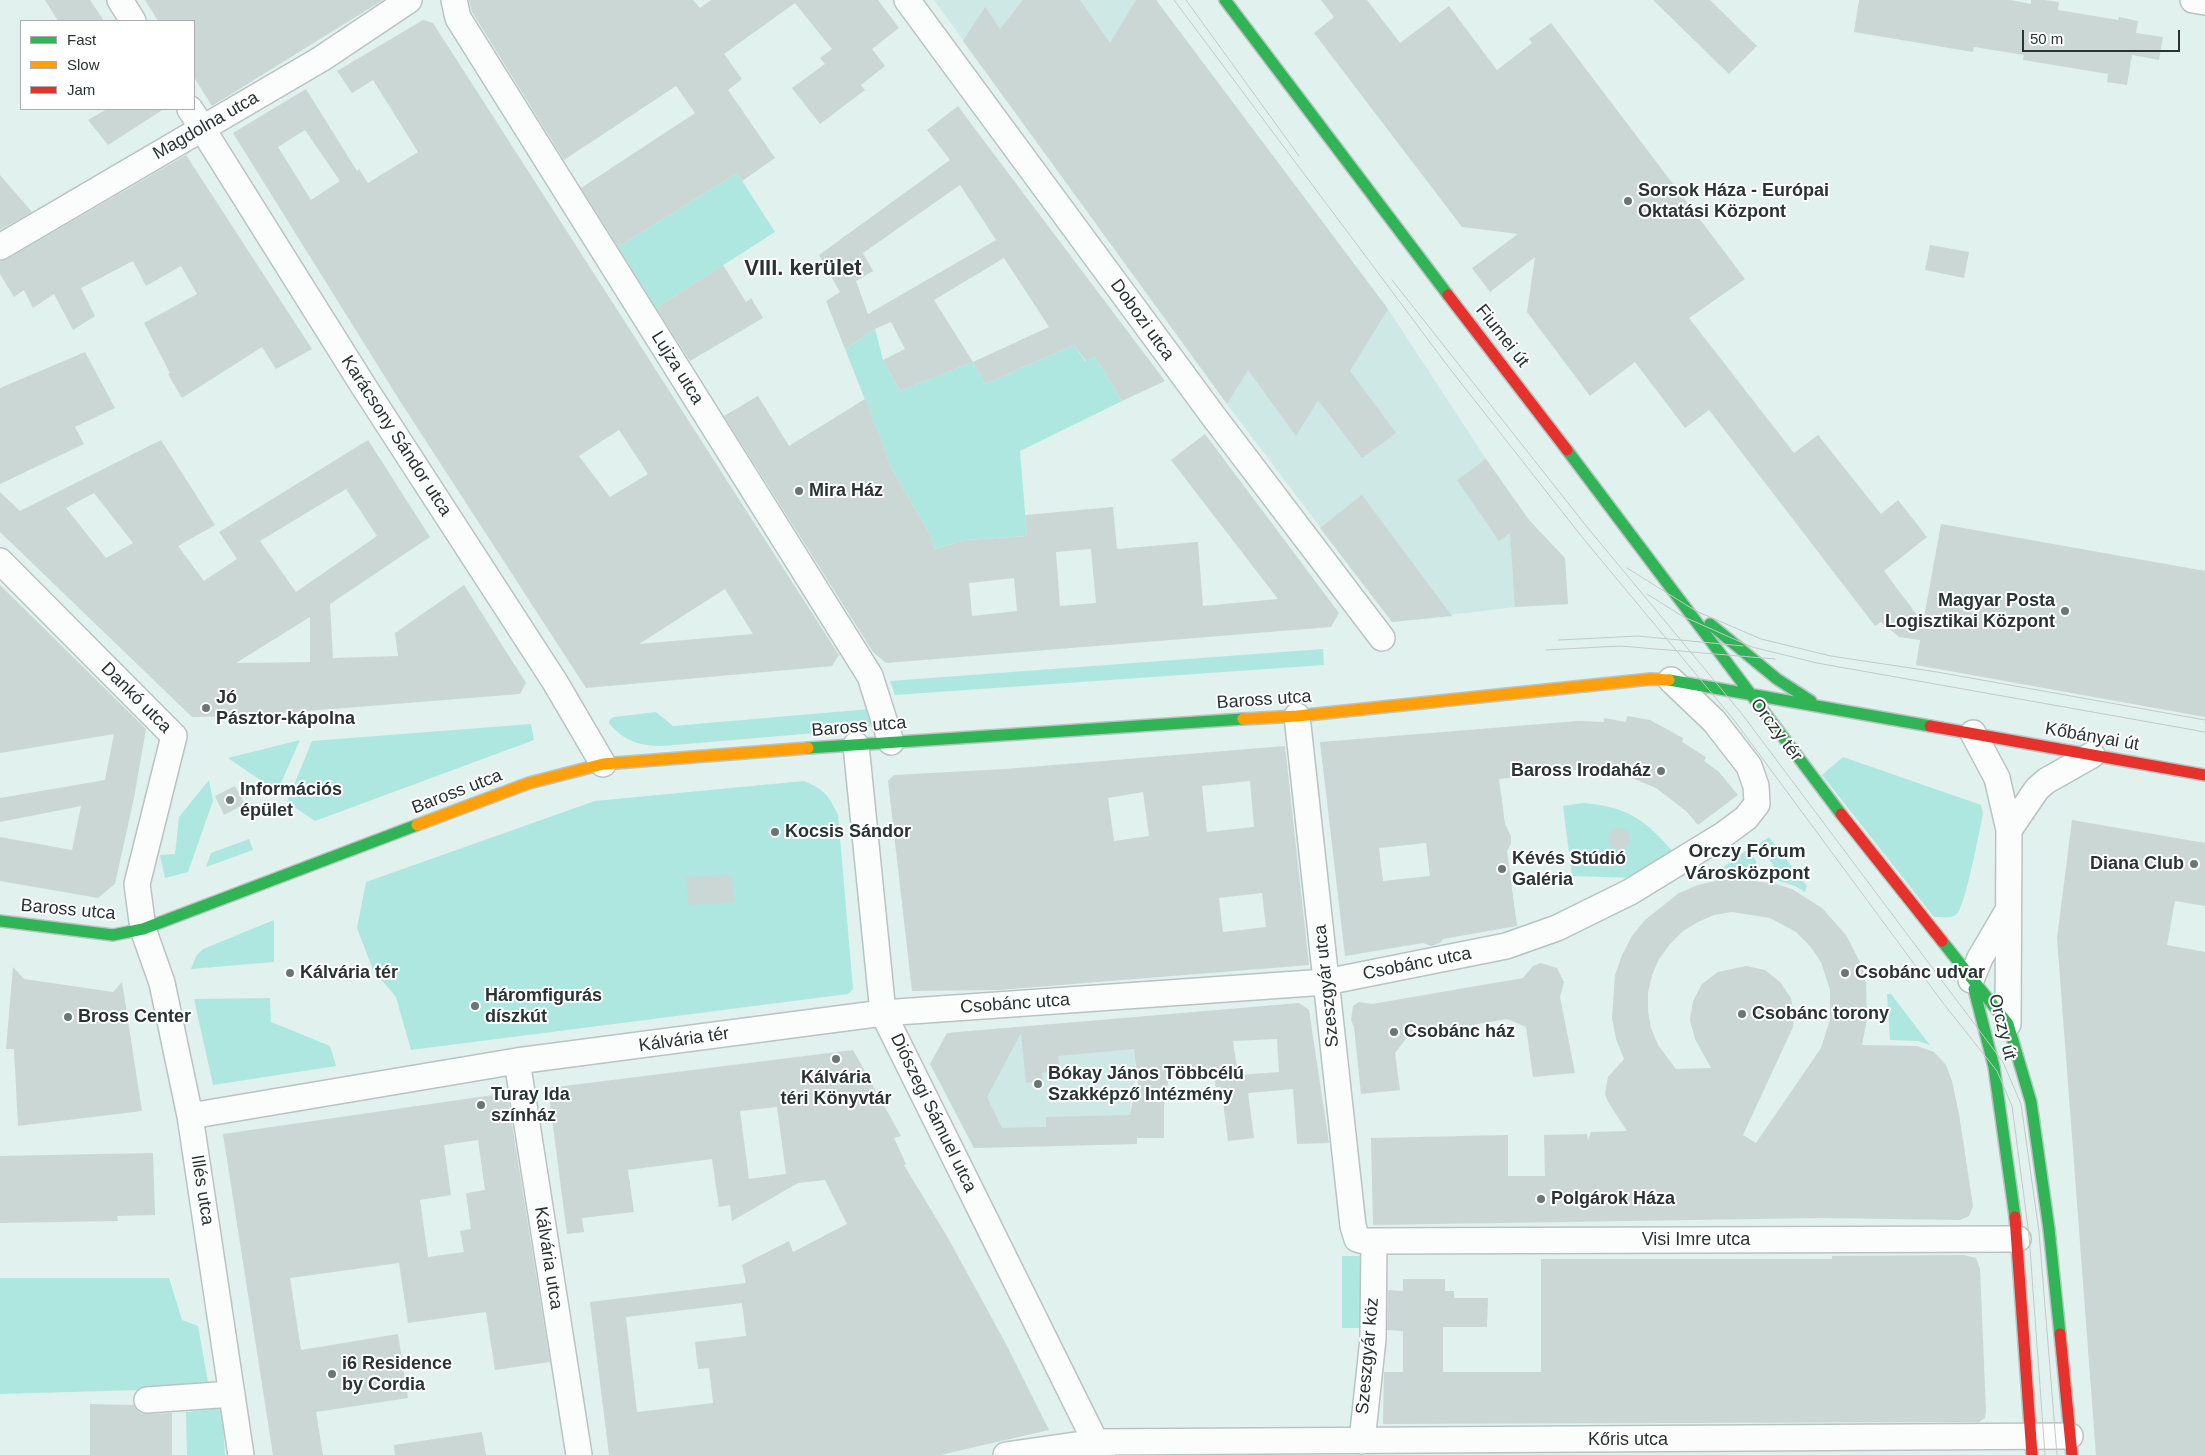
<!DOCTYPE html>
<meta charset="utf-8">
<style>
body{margin:0}
#map{position:relative;width:2205px;height:1455px;overflow:hidden;background:#e1f1ee;font-family:Helvetica,sans-serif}
canvas{display:block}
.legend{position:absolute;left:20px;top:20px;width:175px;height:90px;box-sizing:border-box;background:#fff;border:1px solid #a9adad;margin:0;padding:6px 9px;list-style:none;font-size:15px;color:#283332}
.legend li{display:flex;align-items:center;gap:10px;height:25px}
.legend b{width:25px;border:1px solid #a9adad}
.scale{position:absolute;left:2022px;top:30px;width:158px;height:22px;box-sizing:border-box;border:2px solid #283332;border-top:0;padding-left:6px;font-size:15px;line-height:18px;white-space:nowrap;color:#283332;-webkit-text-stroke:4px #fff;paint-order:stroke}
</style>
<div id="map">
<canvas width="2205" height="1455"></canvas>
<ul class="legend">
<li><b style="height:6px;background:#30b455"></b>Fast</li>
<li><b style="height:6px;background:#ff9f0a"></b>Slow</li>
<li><b style="height:6px;background:#e5322d"></b>Jam</li>
</ul>
<div class="scale">50 m</div>
</div>
<script>
const ctx = document.querySelector('canvas').getContext('2d');
ctx.lineJoin = 'round';
function paint(path, color) {
  ctx.fillStyle = color;
  ctx.fill(path, 'evenodd');
}
function trace(path, color, width, dash) {
  ctx.strokeStyle = color;
  ctx.lineWidth = width;
  ctx.lineCap = dash ? 'butt' : 'round';
  ctx.setLineDash(dash || []);
  ctx.stroke(path);
}
function write(font, color, halo, rows, align = 'center') {
  ctx.font = font + ' Helvetica,sans-serif';
  ctx.lineWidth = 4;
  ctx.setLineDash([]);
  ctx.textBaseline = 'middle';
  ctx.strokeStyle = halo;
  ctx.fillStyle = color;
  for (const [text, x, y, turn = 0] of rows) {
    ctx.save();
    ctx.translate(x, y);
    ctx.rotate((+turn || 0) * Math.PI / 180);
    ctx.textAlign = isNaN(turn) ? turn : align;
    if (halo) ctx.strokeText(text, 0, 0);
    ctx.fillText(text, 0, 0);
    ctx.restore();
  }
}
paint(new Path2D(`
 M934 0H1156L1388 309 1486 459 1529 520 1564 558 1568 604 1515 607 1392 622 1227 404Z
 M1131 1018 1136 1073 1130 1106V1126L1137 1127V1144L974 1148 930 1064 947 1033Z`), '#cde8e5');
paint(new Path2D(`
 M737 173 775 232 656 308 618 247Z
 M875 329 883 360 900 391 973 362 985 384 1074 345 1085 361 1095 357 1122 401 1020 451 1027 536 966 540 935 549 931 536 893 471 845 349Z
 M1323 649 1324 665 895 695 890 681Z
 M870 709 875 725 862 729 663 746C640 746 623 741 609 723L610 719 614 717 656 712 673 726Z
 M531 724 534 740 315 821 287 802 312 741Z
 M300 740 280 785 272 788 228 758Z
 M1843 757 1981 805 1983 813C1980 829 1965 907 1957 914 1951 919 1941 917 1934 917L1822 775Z
 M209 780 213 801 188 872 165 878 160 855 175 854 179 817Z
 M804 781C824 789 829 796 838 815L853 989 848 994 411 1050 396 997 373 970 357 928 366 882 595 801Z
 M1583 803C1626 806 1646 820 1673 852L1634 878 1572 876 1563 806Z
 M1769 837 1807 886 1805 892 1795 886 1776 880 1777 871 1759 844Z
 M249 839 253 850 206 867 211 853Z
 M1748 849 1756 861 1758 876 1720 877V870Z
 M274 920V962L191 969 196 956 203 949Z
 M1887 994H1891L1930 1045 1918 1041 1890 1040Z
 M270 998 271 1022 330 1046 336 1066 213 1085 194 999Z
 M1342 1256H1368L1367 1328H1342Z
 M0 1278H169L182 1320 198 1326 209 1388 0 1394Z
 M222 1408 225 1455H187L186 1412Z`), '#ade7e0');
paint(new Path2D(`
 M45 0H90L104 21H58Z
 M145 0H383L212 106 194 77V21H158Z
 M469 0H693L700 8 711 0H878L899 28 872 49 885 66 861 85 865 90 820 124 792 88 825 64 820 58 832 49 795 3 724 54 742 79 728 90 775 158 742 181 737 173 618 247 581 188 695 113 676 86 564 160 472 12Z
 M1023 0H1080L1110 43 1136 0H1156L1388 309 1350 371 1396 433 1362 458 1318 400 1296 436 1248 370 1227 404 963 41 985 7 1000 29Z
 M1321 0H1367L1400 43 1449 6 1497 70 1532 43 1529 39 1551 23 1745 279 1689 318 1794 453 1818 435 1881 514 1898 500 1927 537 1884 571 1923 623 1941 524 2205 571V717L1916 665 1920 640 1899 637 1881 622 1875 626 1709 410 1685 428 1635 362 1590 396 1527 312 1535 257 1490 292 1472 268 1518 234 1462 227 1314 33 1334 17Z
 M1653 0H1710L1757 46 1729 74Z
 M1859 0H2010L2031 4V0H2044L2059 2 2058 10 2118 20 2119 17 2138 21 2136 33 2163 37 2159 60 2132 55 2127 85 2107 82 2108 74 2023 60 2024 55 1974 47 1973 52 1854 32Z
 M423 20 433 23 839 655 832 666 586 688 398 398 233 133 306 89 357 171 359 169 368 183 418 152 373 80 352 93 337 71ZM305 130 340 181 311 200 278 147ZM619 430 648 474 610 497 579 456ZM725 589 753 634 639 644Z
 M958 106 981 137 1165 381 1122 401 1095 357 1086 361 1074 345 985 384 973 362 900 391 883 360 905 349 891 322 875 329 845 349 826 301 840 292 819 255 950 160 927 130ZM960 185 996 240 868 314 856 281 873 271 863 253ZM1004 258 1049 327 973 362 934 300Z
 M107 109H164L108 145 88 120Z
 M186 155 312 349 276 369 262 347 182 398 168 374 170 373 144 323 197 294 181 266 146 286 133 261 81 288 95 316 73 330 54 294 33 308 24 290 14 297 0 274V261L7 259Z
 M0 175 32 212 0 230Z
 M1930 245 1969 252 1964 278 1925 270Z
 M723 265 746 302 751 298 763 318 690 361 656 308Z
 M85 352 115 408 75 427 84 444 0 484V388Z
 M758 396 789 446 865 399 893 471 931 536 935 549 966 540 1027 536 1025 515 1113 507 1117 549 1198 542 1203 606 1278 599 1171 460 1205 434 1339 613 1331 627 886 663 873 652 724 416ZM1091 549 1096 603 1060 606 1056 552ZM1014 578 1017 611 972 616 969 583Z
 M161 440 215 525 178 546 204 581 237 559 219 532 368 440 430 537 330 604 333 658 398 656 395 633 464 585 526 683 520 694 244 716 192 717 0 532V492L20 511ZM346 489 377 536 296 592 260 541ZM94 493 133 543 106 558 66 508ZM310 617V662L236 663Z
 M1486 459 1529 520 1565 558 1568 604 1515 607 1510 533 1499 541 1457 480Z
 M1362 495 1452 616 1392 622 1320 528Z
 M0 585 146 729 134 798 115 884 98 898 0 881V837L72 850 81 806 0 822V798L105 780 114 734 0 753Z
 M1627 716 1650 720 1683 738 1682 742 1706 757 1704 761 1719 772 1738 795 1698 825 1686 811 1656 788 1620 773 1581 769 1499 779 1505 824 1511 836V844L1507 851 1517 926 1443 939 1440 943 1431 946 1423 943 1345 956 1320 742 1578 721 1604 722V718L1626 722ZM1426 843 1430 876 1383 881 1379 848Z
 M1285 746 1309 965 998 990 912 991 888 781 894 775 1005 769ZM1250 781 1254 827 1207 832 1202 786ZM1143 792 1149 836 1114 841 1108 798ZM1262 893 1266 927 1223 932 1219 898Z
 M235 786 245 804 224 815 215 796Z
 M2072 820 2205 843V906L2175 901 2167 945 2205 952V1455H2096L2057 938Z
 M1608 839a11 11 0 1 1 22 0a11 11 0 1 1-22 0Z
 M731 875 735 902 689 905 686 877Z
 M1740 879 1776 884 1792 889 1822 908 1846 935 1862 966 1866 983 1867 1019 1862 1045 1917 1046 1934 1052 1946 1065 1952 1081 1959 1114 1973 1206 1969 1216 1960 1220 1819 1218 1373 1225 1371 1138 1508 1135V1176H1545L1544 1135 1587 1134 1588 1140 1591 1132 1627 1131 1608 1102 1605 1094 1608 1077 1624 1059 1616 1039 1612 1018 1615 975 1622 955 1632 936 1645 920 1679 893 1698 885 1719 880ZM1732 912 1770 918 1796 932 1810 946 1821 962 1830 990V1020L1821 1048 1756 1143 1743 1135 1793 1027 1794 1017 1791 998 1780 982 1765 970 1746 966 1718 972 1702 984 1693 1001 1690 1020 1695 1039 1711 1068 1676 1069 1658 1045 1651 1028 1648 1011V993L1652 975 1659 959 1670 944 1683 931 1698 922 1714 915Z
 M1541 963 1557 968 1564 982 1560 997 1575 1073 1533 1077 1526 1027 1507 1019 1408 1036 1395 1053 1400 1090 1361 1094 1354 1027 1351 1020 1353 1006 1359 1002 1372 1004 1523 978 1533 966Z
 M13 967 24 979 113 992 122 982 142 1111 18 1126 14 1049H6Z
 M1299 1003 1309 1010 1329 1143 1297 1144 1293 1089 1248 1093 1254 1138 1228 1141 1221 1087H1216L1212 1069 1194 1076 1170 1071 1164 1106V1138H1137V1144L974 1148 930 1064 947 1033ZM1021 1033 1026 1083 1043 1081 1042 1073 1060 1072 1058 1056 1134 1049 1138 1085 1135 1087 1130 1115 1046 1117V1127L1002 1128 987 1097ZM1277 1039 1279 1072 1238 1075 1233 1041Z
 M853 1050 901 1136 894 1138 906 1164 904 1165 948 1238 1006 1344 1049 1430 940 1455H609L590 1302 746 1283 742 1265 789 1241 793 1252 847 1224 825 1180 798 1183 732 1221 730 1205 719 1207 712 1159 628 1170 634 1212 582 1218 584 1232 567 1234 548 1088ZM777 1107 786 1174 749 1179 740 1111ZM742 1303 746 1336 695 1342 698 1369 709 1368 713 1403 637 1412 626 1317Z
 M507 1093 550 1362 495 1370 486 1312 408 1323 399 1263 290 1278 301 1350 398 1334 408 1398 316 1412 323 1455H273L223 1134ZM478 1140 485 1190 466 1193 471 1229 460 1231 464 1252 428 1257 420 1200 451 1195 444 1145Z
 M153 1153 155 1215 117 1216 118 1221 0 1223V1156Z
 M1964 1255 1976 1258 1980 1269 1986 1411 1985 1418 1979 1422 1383 1424 1384 1372H1403V1331L1387 1330 1388 1290 1403 1291V1279H1445V1291H1454V1298H1488L1487 1327H1443V1372H1541V1259H1832V1256Z
 M90 1404 134 1405 140 1413 148 1414 172 1413V1455H90Z
 M482 1432 486 1455H395L394 1445Z`), '#cad7d5');
const street = new Path2D(`
 M120 0 133 21
 M454 0 458 18 870 676 891 742
 M907 0 1214 417 1382 638
 M2193 0 2205 2
 M190 109 364 387 555 682 603 764
 M0 247 321 59 409 0
 M0 561 174 736 137 884 143 929 162 983 190 1116 241 1455
 M1297 716 1353 1226 1357 1239 1364 1241 2018 1239
 M1973 733 1997 778 2009 830 2008 1024
 M856 745 883 1013 1102 1455
 M2009 830 2037 789 2046 781 2092 755
 M1971 980 1980 958 2007 912
 M517 1061 579 1455
 M190 1116 517 1061 883 1013 1326 982 1506 946 1557 928 1630 892 1723 835 1746 818 1757 804 1756 786 1749 766 1714 721 1671 680
 M147 1400 232 1394
 M1362 1441 1373 1339 1374 1241
 M1006 1455 1096 1442 2070 1436`);
const fast = new Path2D(`
 M1225 0 1448 295
 M1567 450 1841 814
 M1710 624 1777 679 1811 701
 M1669 680 1930 726
 M808 748 1243 719
 M0 921 113 935 143 929 417 825
 M1942 941 2008 1024 2031 1102 2049 1229 2060 1334
 M1974 989 1994 1067 2015 1217`);
const slow = new Path2D(`
 M1243 719 1297 716 1651 679 1669 680
 M417 825 529 783 603 764 808 748`);
const jam = new Path2D(`
 M1448 295 1567 450
 M1930 726 2205 775
 M1841 814 1942 941
 M2015 1217 2032 1455
 M2060 1334 2072 1455`);
trace(street, '#b8c4c2', 28);
trace(fast, '#b8c4c2', 14);
trace(slow, '#b8c4c2', 14);
trace(jam, '#b8c4c2', 14);
trace(street, '#fafdfc', 25);
trace(fast, '#30b455', 11);
trace(slow, '#ff9f0a', 11);
trace(jam, '#e5322d', 11);
trace(new Path2D(`
 M1174 0 1450 369 1582 537 1734 720 1943 1003 1997 1071 2012 1106 2029 1235 2045 1455
 M1186 0 1299 156
 M1392 280 1587 527 1742 714 2003 1062 2021 1104 2039 1232 2057 1455
 M1627 568 1696 611 1761 639 1831 656 1937 672 2205 720
 M1647 594 1682 616 1752 647 1817 663 2205 732
 M1559 640 1638 636 1743 646
 M1546 650 1620 646 1775 659`), '#c4c9c8', 1);
for (const [x, y, r, color] of [
 [1628,201,5,"#697674"],
 [799,491,5,"#697674"],
 [2065,611,5,"#697674"],
 [206,708,5,"#697674"],
 [1661,771,5,"#697674"],
 [230,800,5,"#697674"],
 [775,832,5,"#697674"],
 [2194,864,5,"#697674"],
 [1502,869,5,"#697674"],
 [290,973,5,"#697674"],
 [1845,973,5,"#697674"],
 [475,1006,5,"#697674"],
 [1742,1014,5,"#697674"],
 [68,1017,5,"#697674"],
 [1394,1032,5,"#697674"],
 [836,1059,5,"#697674"],
 [1038,1084,5,"#697674"],
 [481,1105,5,"#697674"],
 [1541,1199,5,"#697674"],
 [332,1374,5,"#697674"]
]) {
  const dot = new Path2D();
  dot.arc(x, y, r, 0, 2 * Math.PI);
  ctx.fillStyle = color;
  ctx.fill(dot);
  trace(dot, '#fff', 2);
}
write('18px', '#283332', '#fff', [
 ["Magdolna utca",206,126,-30],
 ["Dobozi utca",1142,320,54],
 ["Fiumei út",1502,336,52],
 ["Lujza utca",677,368,58],
 ["Karácsony Sándor utca",396,436,57],
 ["Dankó utca",136,698,45],
 ["Baross utca",1264,700,-4],
 ["Baross utca",859,727,-5],
 ["Orczy tér",1776,730,53],
 ["Kőbányai út",2092,737,10],
 ["Baross utca",457,792,-21],
 ["Baross utca",68,910,5],
 ["Csobánc utca",1417,964,-11],
 ["Szeszgyár utca",1327,986,-96],
 ["Csobánc utca",1015,1004,-4],
 ["Orczy út",2002,1027,76],
 ["Kálvária tér",684,1040,-8],
 ["Diószegi Sámuel utca",933,1113,64],
 ["Illés utca",202,1190,81],
 ["Visi Imre utca",1696,1240],
 ["Kálvária utca",548,1258,81],
 ["Szeszgyár köz",1368,1356,-85],
 ["Kőris utca",1628,1440]
]);
write('bold 18px', '#283332', '#fff', [
 ["Sorsok Háza - Európai",1638,191],
 ["Oktatási Központ",1638,212],
 ["Mira Ház",809,491],
 ["Magyar Posta",2055,601,"right"],
 ["Logisztikai Központ",2055,622,"right"],
 ["Jó",216,698],
 ["Pásztor-kápolna",216,719],
 ["Baross Irodaház",1651,771,"right"],
 ["Információs",240,790],
 ["épület",240,811],
 ["Kocsis Sándor",785,832],
 ["Kévés Stúdió",1512,859],
 ["Galéria",1512,880],
 ["Diana Club",2184,864,"right"],
 ["Kálvária tér",300,973],
 ["Csobánc udvar",1855,973],
 ["Háromfigurás",485,996],
 ["díszkút",485,1017],
 ["Csobánc torony",1752,1014],
 ["Bross Center",78,1017],
 ["Csobánc ház",1404,1032],
 ["Bókay János Többcélú",1048,1074],
 ["Szakképző Intézmény",1048,1095],
 ["Kálvária",836,1078,"center"],
 ["téri Könyvtár",836,1099,"center"],
 ["Turay Ida",491,1095],
 ["színház",491,1116],
 ["Polgárok Háza",1551,1199],
 ["i6 Residence",342,1364],
 ["by Cordia",342,1385]
], 'left');
write('bold 19px', '#283332', '#fff', [
 ["Orczy Fórum",1747,852],
 ["Városközpont",1747,874]
]);
write('bold 22px', '#283332', '#fff', [
 ["VIII. kerület",803,269]
]);
</script>
